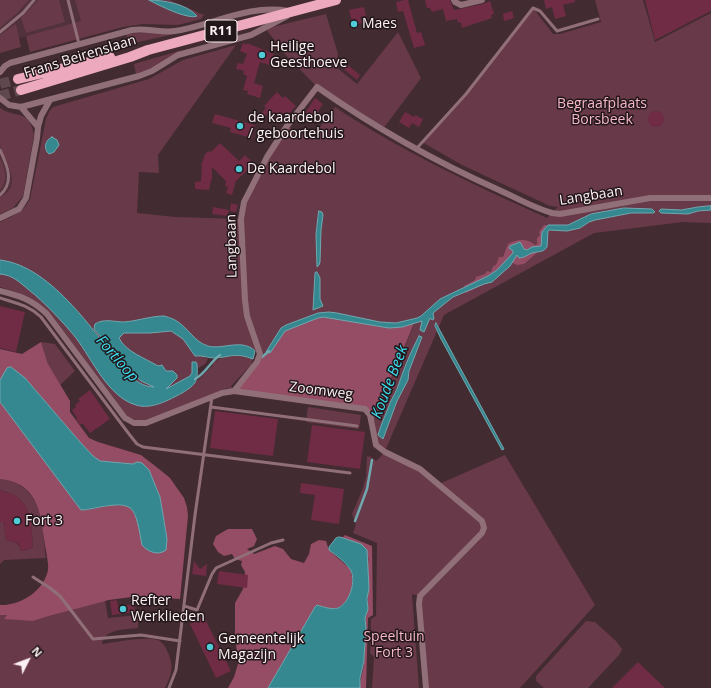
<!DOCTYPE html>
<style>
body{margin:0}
#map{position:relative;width:711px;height:688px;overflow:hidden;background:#432b32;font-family:"Open Sans",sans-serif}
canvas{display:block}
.north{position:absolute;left:8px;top:640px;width:40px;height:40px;-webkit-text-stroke:3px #22171a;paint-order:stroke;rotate:48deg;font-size:11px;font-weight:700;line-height:16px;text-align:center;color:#fef1f4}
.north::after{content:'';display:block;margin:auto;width:14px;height:18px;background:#fef1f4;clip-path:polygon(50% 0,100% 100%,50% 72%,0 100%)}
</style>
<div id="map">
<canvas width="711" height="688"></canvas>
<div class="north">N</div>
</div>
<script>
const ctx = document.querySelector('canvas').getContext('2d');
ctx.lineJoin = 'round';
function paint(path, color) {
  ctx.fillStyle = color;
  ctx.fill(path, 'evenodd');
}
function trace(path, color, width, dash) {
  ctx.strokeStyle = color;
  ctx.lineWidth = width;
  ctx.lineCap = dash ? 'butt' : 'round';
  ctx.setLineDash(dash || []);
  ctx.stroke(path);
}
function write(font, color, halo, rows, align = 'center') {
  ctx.font = font + ' "Open Sans",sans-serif';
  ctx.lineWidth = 3;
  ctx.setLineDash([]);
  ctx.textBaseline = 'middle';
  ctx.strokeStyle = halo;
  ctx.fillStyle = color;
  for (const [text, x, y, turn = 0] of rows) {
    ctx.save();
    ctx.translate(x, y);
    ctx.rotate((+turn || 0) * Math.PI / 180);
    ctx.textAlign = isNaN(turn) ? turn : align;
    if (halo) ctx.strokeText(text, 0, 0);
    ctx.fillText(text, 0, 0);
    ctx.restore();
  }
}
paint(new Path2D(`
 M0 0H147L125 10 0 43Z
 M0 128 21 178 0 204Z`), '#51313b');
paint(new Path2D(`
 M0 0H29L17 13 0 28Z
 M38 0H59L65 22 26 33 21 18Z
 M75 0H170L204 15 201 19 178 25 143 24 123 27 30 52 26 36 81 21Z
 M595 0H643L655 42 711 13V223L683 222 594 233 444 315 385 451 420 469 439 484 505 455 595 605 520 688H426L420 596 412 594 419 688H372L374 657 370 653 371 619 376 616 377 543 353 533 356 524 352 514 363 488 366 477 367 456 371 457 376 461 385 452 376 445 372 424 415 322 263 353 259 349 255 351 253 349 212 347 200 343 204 357 207 358 208 359 205 364 195 370V373L170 395 198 380 212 366 214 362 223 357 244 355 253 359 251 365 231 386 234 391 228 388 143 421H138L128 417 50 313C32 297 23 294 0 287V222C13 216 23 212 30 199L46 119 49 112 53 107 149 79 183 60 236 45 158 155 159 173 139 172 137 213 175 217 241 219 244 202 287 126 311 139 335 107C401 151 474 185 547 218L558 207 550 206 462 165 422 142 466 94 533 8 553 34H560L601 22Z
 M326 14 338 54 336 67 357 84 398 32 421 78 383 129 317 87 278 47 277 43 268 32 267 30 272 27Z
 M16 24 21 47 0 53V35Z
 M149 32 175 34 129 44 126 34Z
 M182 50 157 66 136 74 134 64Z
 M0 108C16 119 29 108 34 135L23 196 13 208 0 214V198C26 183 2 161 0 144 0 132 0 120 0 108Z
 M0 158C5 168 9 181 0 190Z
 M41 342 55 344 75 371 60 385 48 364Z
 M308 407 361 415 359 429 306 422Z
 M0 479C43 484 42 524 46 558L4 560 0 564V523L3 520 6 540C14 542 20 543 21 551L33 548C31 521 32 497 0 490Z
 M105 600 108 618 138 615V628C125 630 105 628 102 644 116 642 146 636 158 640 164 643 167 650 169 655 174 669 171 676 165 688H0V615H7L33 621 49 616Z
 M586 621 595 622 616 641 622 649 619 655 588 688H544L536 681V676Z`), '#683948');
paint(new Path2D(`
 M544 225H546L548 230 547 244 524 264 517 265 510 262 491 281 466 293 464 286 475 280 476 277 485 274 487 271 491 272 493 266 496 265 499 257H503L508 244C516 239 528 238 535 245L537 244V238L540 235 539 232Z
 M319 316 383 325 415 321 372 424 364 409 234 391 258 361 267 354 279 335 284 329Z
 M41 342 48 364 70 401V412L89 438 98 442 141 455 159 469 170 478 184 498 187 507 188 516 180 599 139 596 109 600 49 616 33 621 4 619 7 615H0V605C20 606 44 591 48 570 49 564 45 546 44 539 40 509 36 483 0 479V402L60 481 77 505 86 510 114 505 127 506 133 510 135 516 167 539 160 497 149 470 142 463 133 464 99 461 93 456 80 442 25 378 0 380V349L22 354Z
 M228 529H252L257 539 254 546 247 549 254 554 275 546 283 549 291 559 304 563 309 554 311 544 319 540 326 541 329 550 350 569C355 581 352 601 339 607 333 611 324 607 317 605L315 607 268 688H228L234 677 238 664 235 634V603L243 589 245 572 241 565 242 561 235 559 232 554 224 556 218 552 213 544 216 536Z
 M345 535 372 546 373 615 368 618 366 688H360C360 677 365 667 364 657L366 629 365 618 367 614C368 599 368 585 367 570 367 565 370 559 367 554 363 545 351 539 342 538Z`), '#944d64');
const water = new Path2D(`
 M149 0C163 0 187 4 197 16 188 20 158 5 149 0Z
 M52 137 57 140 59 145 54 152 49 154C43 149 45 140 52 137Z
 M711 206V210L698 211 688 214 661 213 659 211 661 209 681 210 698 207Z
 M624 208 652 209 655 212 653 213H631L595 220 589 222 580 228 567 231 549 230 548 231 547 247C543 253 538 251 532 253 527 255 524 258 519 258L517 255 510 266 492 282 484 284 453 297 433 313 434 319 432 320 430 318 424 332 420 330 422 321 402 327 389 328 323 317 318 318 285 331 270 353 266 352 281 328 286 325 318 313 329 312 337 313 380 322 396 323 417 318 421 316 440 299 488 276 497 270 513 253V251L509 248 510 246 520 242 524 249 527 250 532 247 541 246 542 232 548 225H568L591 214Z
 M319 211 322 212 323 215 321 230 320 262 319 265 317 267 316 235Z
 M0 260C53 266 96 336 129 375 136 381 144 387 154 387L141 381 133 374 94 329 95 324C104 318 114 322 124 322 137 321 151 316 164 316 168 317 171 318 175 320 188 327 194 342 208 346 223 350 242 338 255 351L253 359C235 352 231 357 215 358 208 358 202 355 195 356L183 339 171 331 150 333H124L119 338C126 352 145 358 158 366L162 365 166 371H173L177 375V378L166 389 190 376 192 373V362H196L197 364C198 381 197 384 182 393 169 400 151 410 136 405 108 397 92 359 76 338 64 323 43 301 29 290 19 282 13 275 0 274Z
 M317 272 320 278V299L323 306 313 310 315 273Z
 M436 323 504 449 502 450 441 339 435 326Z
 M419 336 422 337 409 371 408 380 397 401 383 439 378 435C381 424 386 414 390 403 392 398 395 394 397 389 403 371 410 353 419 336Z
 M11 367 25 378 80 442 93 456 100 461 133 464 137 462 142 463 149 470 160 497 167 539 166 550C158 556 148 552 142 545 140 535 138 519 133 511 125 498 94 510 81 510L0 402V380L7 368Z
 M340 537 361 544 367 550 369 588 367 599 368 609 365 618 366 629 364 657V661L360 678V688H268L315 607 317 605C324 607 332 610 338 608 350 603 357 579 350 569 345 562 336 555 329 550V547L336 538Z`);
paint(water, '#358790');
trace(water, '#71a7ae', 1);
trace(new Path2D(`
 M262 357 269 351
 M195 379C206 373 210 362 220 355
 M355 521 367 489 372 460`), '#71a7ae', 2.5);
paint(new Path2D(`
 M404 0H408L417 33 421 32 425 45 414 48 403 11 398 12 396 2Z
 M425 0H450L454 10 483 4 490 1 494 14 491 15 492 18 462 28 461 22 458 23 457 19 446 21 443 9 432 12 430 8H427Z
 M544 0H575V2L563 5 566 16 555 19 552 7 546 9Z
 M645 0H711V11L655 40Z
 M364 7 366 16 360 17 362 23 353 26 349 10Z
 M512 11 514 18 504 21 503 14Z
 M243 43 247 45V43L274 54 269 65 260 62 254 83 263 86 260 98 247 94 248 91 243 90 247 76 243 74 244 71 242 70 236 69 238 63 243 64 247 54 240 51Z
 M344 62 360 75 357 80 341 67Z
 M277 92 283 98 285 96 296 106 281 123 270 112 259 120 257 118 266 108 264 106Z
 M315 98 323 104 313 119 305 113Z
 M648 119a8 8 0 1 1 16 0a8 8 0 1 1-16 0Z
 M405 112 414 117 415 115 423 119 419 127 412 123 409 128 399 122Z
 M215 114 255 125 252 138 230 132 231 128 212 123Z
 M220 143 239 161 245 155 254 164 236 181 232 195 226 193 228 187 225 186 226 181 212 167V180H211L209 190 195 189V182L201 181 202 166H201L205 154 208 151 209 152 212 151Z
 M231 203 238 205 236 212 230 211Z
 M213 207 229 210 227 216 212 214Z
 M0 306 25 312 16 352 0 348Z
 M90 390 110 419 90 433 82 423 80 425 76 419 77 418 72 410 76 407 75 405 80 401 78 399Z
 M215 411 278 419 273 456 210 448Z
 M312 425 365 432 360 469 307 462Z
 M301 483 344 489 339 524 311 520 315 495 300 493Z
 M0 490 15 495 26 506 31 520 33 548 21 551 20 546 17 543 6 540 3 521 0 523Z
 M194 561 200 569 207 564 206 576 192 574Z
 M219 571 248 575 247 588 217 584Z
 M117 600 118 607 134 604 135 612 112 615 110 601Z
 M204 617 231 671 216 678 190 624Z
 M638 662 665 688H612Z`), '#6f2c44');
trace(new Path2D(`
 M0 84 18 79
 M0 96 21 90`), '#5f494f', 10, [10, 5]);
trace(new Path2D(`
 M68 0 79 44
 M0 32 23 13 34 0
 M417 148 466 94 533 8 540 11 557 31 598 19
 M0 150C7 165 15 182 0 195
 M0 298C16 303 28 305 41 317L129 434 137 444 143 447 350 473
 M211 407 357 426
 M33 577 50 588 60 596 93 639 141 635 180 641
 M184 606 197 610 212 574 216 568 271 543 283 540
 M169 688 176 670 195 515 212 397`), '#906f78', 3);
trace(new Path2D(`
 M454 0 455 2 461 5 482 0
 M0 72 5 66 10 63 132 30C147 28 161 33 175 31 213 25 249 4 288 11
 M0 98 9 105 21 107 139 76 152 71 178 55 251 35 287 16
 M21 107 38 127
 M0 218 19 209 26 198 37 138 38 127 41 116 50 100
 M0 291C20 296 31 299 47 314L125 418 134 423H146L222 393 234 391 365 409 370 415 376 445 385 452 420 469 482 521 484 528 482 533 420 596 419 604 426 688
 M234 391 257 362 260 354 247 316 245 300 241 219 244 202 267 157 287 126 317 87C374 127 436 162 499 190 517 198 534 208 552 213L560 214 650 198H711`), '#906f78', 6);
trace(new Path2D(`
 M18 79 110 57
 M21 90 130 57 148 50 336 0`), '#eda9bd', 10);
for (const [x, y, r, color] of [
 [354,24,4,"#52cbd9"],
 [262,55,4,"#52cbd9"],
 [240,126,4,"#52cbd9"],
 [239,169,4,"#52cbd9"],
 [17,521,4,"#52cbd9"],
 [123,609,4,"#52cbd9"],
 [210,647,4,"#52cbd9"]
]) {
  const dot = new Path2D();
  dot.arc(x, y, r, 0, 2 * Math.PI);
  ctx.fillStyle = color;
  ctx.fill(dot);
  trace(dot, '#22171a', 1.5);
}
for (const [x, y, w] of [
 [221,31,32]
]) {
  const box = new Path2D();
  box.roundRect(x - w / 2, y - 11, w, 22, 3);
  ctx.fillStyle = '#22171a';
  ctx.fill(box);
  trace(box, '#fef1f4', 1);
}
write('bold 13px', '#fef1f4', null, [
 ["R11",221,31]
]);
write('14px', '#fef1f4', '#22171a', [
 ["Maes",362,24],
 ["Heilige",270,47],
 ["Geesthoeve",270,63],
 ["de kaardebol",248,118],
 ["/ geboortehuis",248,134],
 ["De Kaardebol",247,169],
 ["Fort 3",25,521],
 ["Refter",131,601],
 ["Werklieden",131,617],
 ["Gemeentelijk",218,639],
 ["Magazijn",218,655]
], 'left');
write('14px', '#fef1f4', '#22171a', [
 ["Frans Beirenslaan",80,57,-17],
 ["Langbaan",591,196,-9],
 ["Langbaan",232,246,-91],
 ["Zoomweg",321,391,7]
]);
write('14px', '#f7b7c9', '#22171a', [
 ["Begraafplaats",602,104],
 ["Borsbeek",602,120],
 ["Speeltuin",394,637],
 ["Fort 3",394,653]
]);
write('italic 15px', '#3ddef0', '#22171a', [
 ["Fortloop",117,359,49],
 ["Koude Beek",390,382,-69]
]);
</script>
